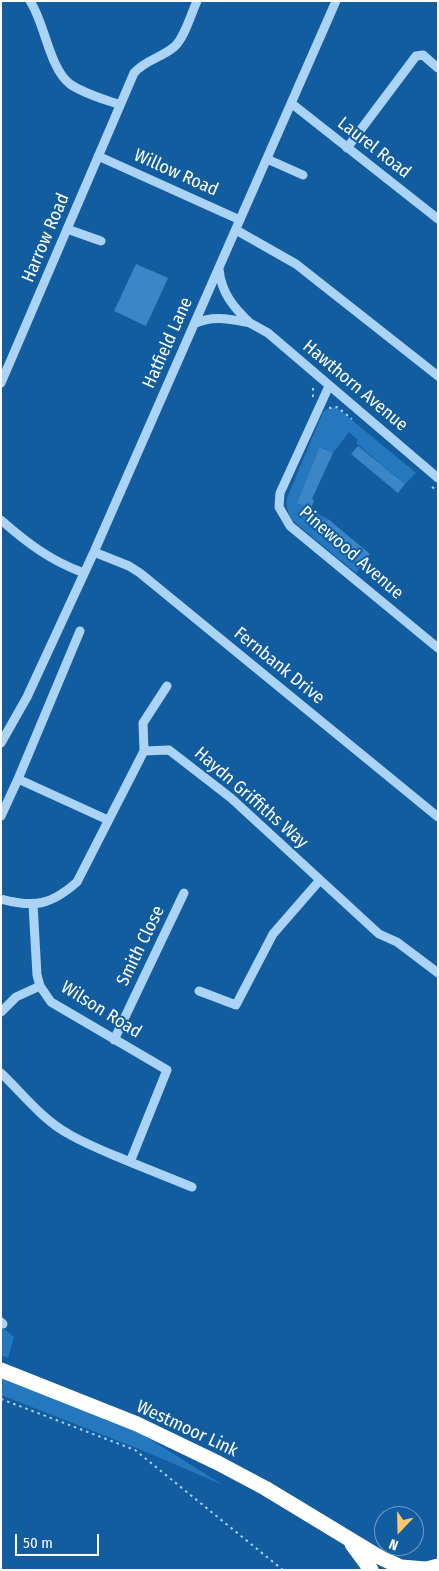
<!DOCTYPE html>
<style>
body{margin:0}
#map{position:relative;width:439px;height:1571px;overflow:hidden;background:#125da0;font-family:"Fira Sans Condensed",sans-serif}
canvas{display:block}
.frame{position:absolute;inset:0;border:2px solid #fff;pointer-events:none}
.north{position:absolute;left:374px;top:1506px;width:50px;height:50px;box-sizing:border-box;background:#125da0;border:1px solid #719ec6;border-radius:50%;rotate:201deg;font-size:14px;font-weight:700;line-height:20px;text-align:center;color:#fff}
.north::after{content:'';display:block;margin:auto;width:18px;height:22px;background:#ffc86e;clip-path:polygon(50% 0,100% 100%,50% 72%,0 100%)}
.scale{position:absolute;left:15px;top:1534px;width:84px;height:22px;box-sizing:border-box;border:2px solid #fff;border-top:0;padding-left:6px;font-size:15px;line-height:18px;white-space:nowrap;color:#fff;-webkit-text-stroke:4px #125da0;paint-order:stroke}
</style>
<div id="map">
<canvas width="439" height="1571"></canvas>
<div class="frame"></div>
<div class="north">N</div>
<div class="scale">50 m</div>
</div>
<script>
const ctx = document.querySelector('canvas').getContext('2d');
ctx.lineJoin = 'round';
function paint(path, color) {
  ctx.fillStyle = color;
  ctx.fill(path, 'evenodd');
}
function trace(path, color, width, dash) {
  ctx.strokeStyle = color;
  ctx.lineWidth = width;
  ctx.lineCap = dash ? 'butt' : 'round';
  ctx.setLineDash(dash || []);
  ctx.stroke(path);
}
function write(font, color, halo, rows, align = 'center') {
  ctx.font = font + ' "Fira Sans Condensed",sans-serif';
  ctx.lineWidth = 4;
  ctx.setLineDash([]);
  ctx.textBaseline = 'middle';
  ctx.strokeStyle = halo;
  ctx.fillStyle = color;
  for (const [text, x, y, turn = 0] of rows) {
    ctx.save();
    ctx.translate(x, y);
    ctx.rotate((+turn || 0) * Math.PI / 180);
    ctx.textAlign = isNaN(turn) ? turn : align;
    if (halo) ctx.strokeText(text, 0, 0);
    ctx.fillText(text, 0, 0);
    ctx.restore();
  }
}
paint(new Path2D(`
 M336 407 416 473 405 484 356 443 358 440 349 432 333 453 321 447 298 503 328 519 321 531 362 565 356 573 293 521C288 513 286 508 287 498L323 412 327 409Z
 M1 1327 14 1337 8 1358 1 1355Z
 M1 1378 140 1433 223 1485 139 1449 1 1395Z`), '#2577be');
paint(new Path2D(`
 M136 264 168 278 146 326 114 311Z
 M358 446 405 484 398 493 351 454Z
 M320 447 333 453 312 499 314 500 311 509 297 503Z
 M328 519 370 554 362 565 320 531Z`), '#3b86c7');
trace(new Path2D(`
 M313 397V384
 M329 408 337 407 352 419
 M432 487 438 491
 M1 1399 135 1450 283 1570`), '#aad3f5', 2, [2.5, 4]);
trace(new Path2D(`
 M30 1C45 23 49 68 70 84 84 94 104 99 120 105
 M291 103 438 219
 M347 148 416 56 423 55 438 68
 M98 156 240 220
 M267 159 303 175
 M67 229 101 241
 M236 230 296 264 438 376
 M250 323 268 333 438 478
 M194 324C213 315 229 319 250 323 233 307 221 292 219 269
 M1 383 134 73C145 60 161 58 174 47 184 39 191 14 197 1
 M329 386 280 493 279 507 290 526 438 648
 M1 520C27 543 51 561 84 573
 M94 552 129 566 140 573 438 817
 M1 743 27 697 94 552 336 1
 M144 751 169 750 231 798 379 934 397 942 438 973
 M144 751 143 723 167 686
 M18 779 80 631
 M1 816 18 779 108 820
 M1 899C35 908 51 905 77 882L144 751
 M199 991 236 1005 273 934 320 880
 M1 1012 16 997 40 986
 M114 1040 184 893
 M1 1073C22 1093 42 1119 67 1133 87 1145 109 1153 130 1162L167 1070 51 1002 40 986 37 975 33 904
 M130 1162 192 1187
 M1 1322 3 1324`), '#aad3f5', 9);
trace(new Path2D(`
 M1 1370 137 1424 218 1463 265 1488 379 1557 401 1567 425 1569
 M352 1544 371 1570
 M423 1570 438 1566`), '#fff', 15);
write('18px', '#fff', '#125da0', [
 ["Laurel Road",374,148,38],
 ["Willow Road",176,173,24],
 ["Harrow Road",46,238,-67],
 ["Hatfield Lane",168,343,-66],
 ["Hawthorn Avenue",355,386,40],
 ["Pinewood Avenue",351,553,41],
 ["Fernbank Drive",279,666,39],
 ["Haydn Griffiths Way",251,798,41],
 ["Smith Close",141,946,-64],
 ["Wilson Road",101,1010,32],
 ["Westmoor Link",187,1429,25]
]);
</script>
